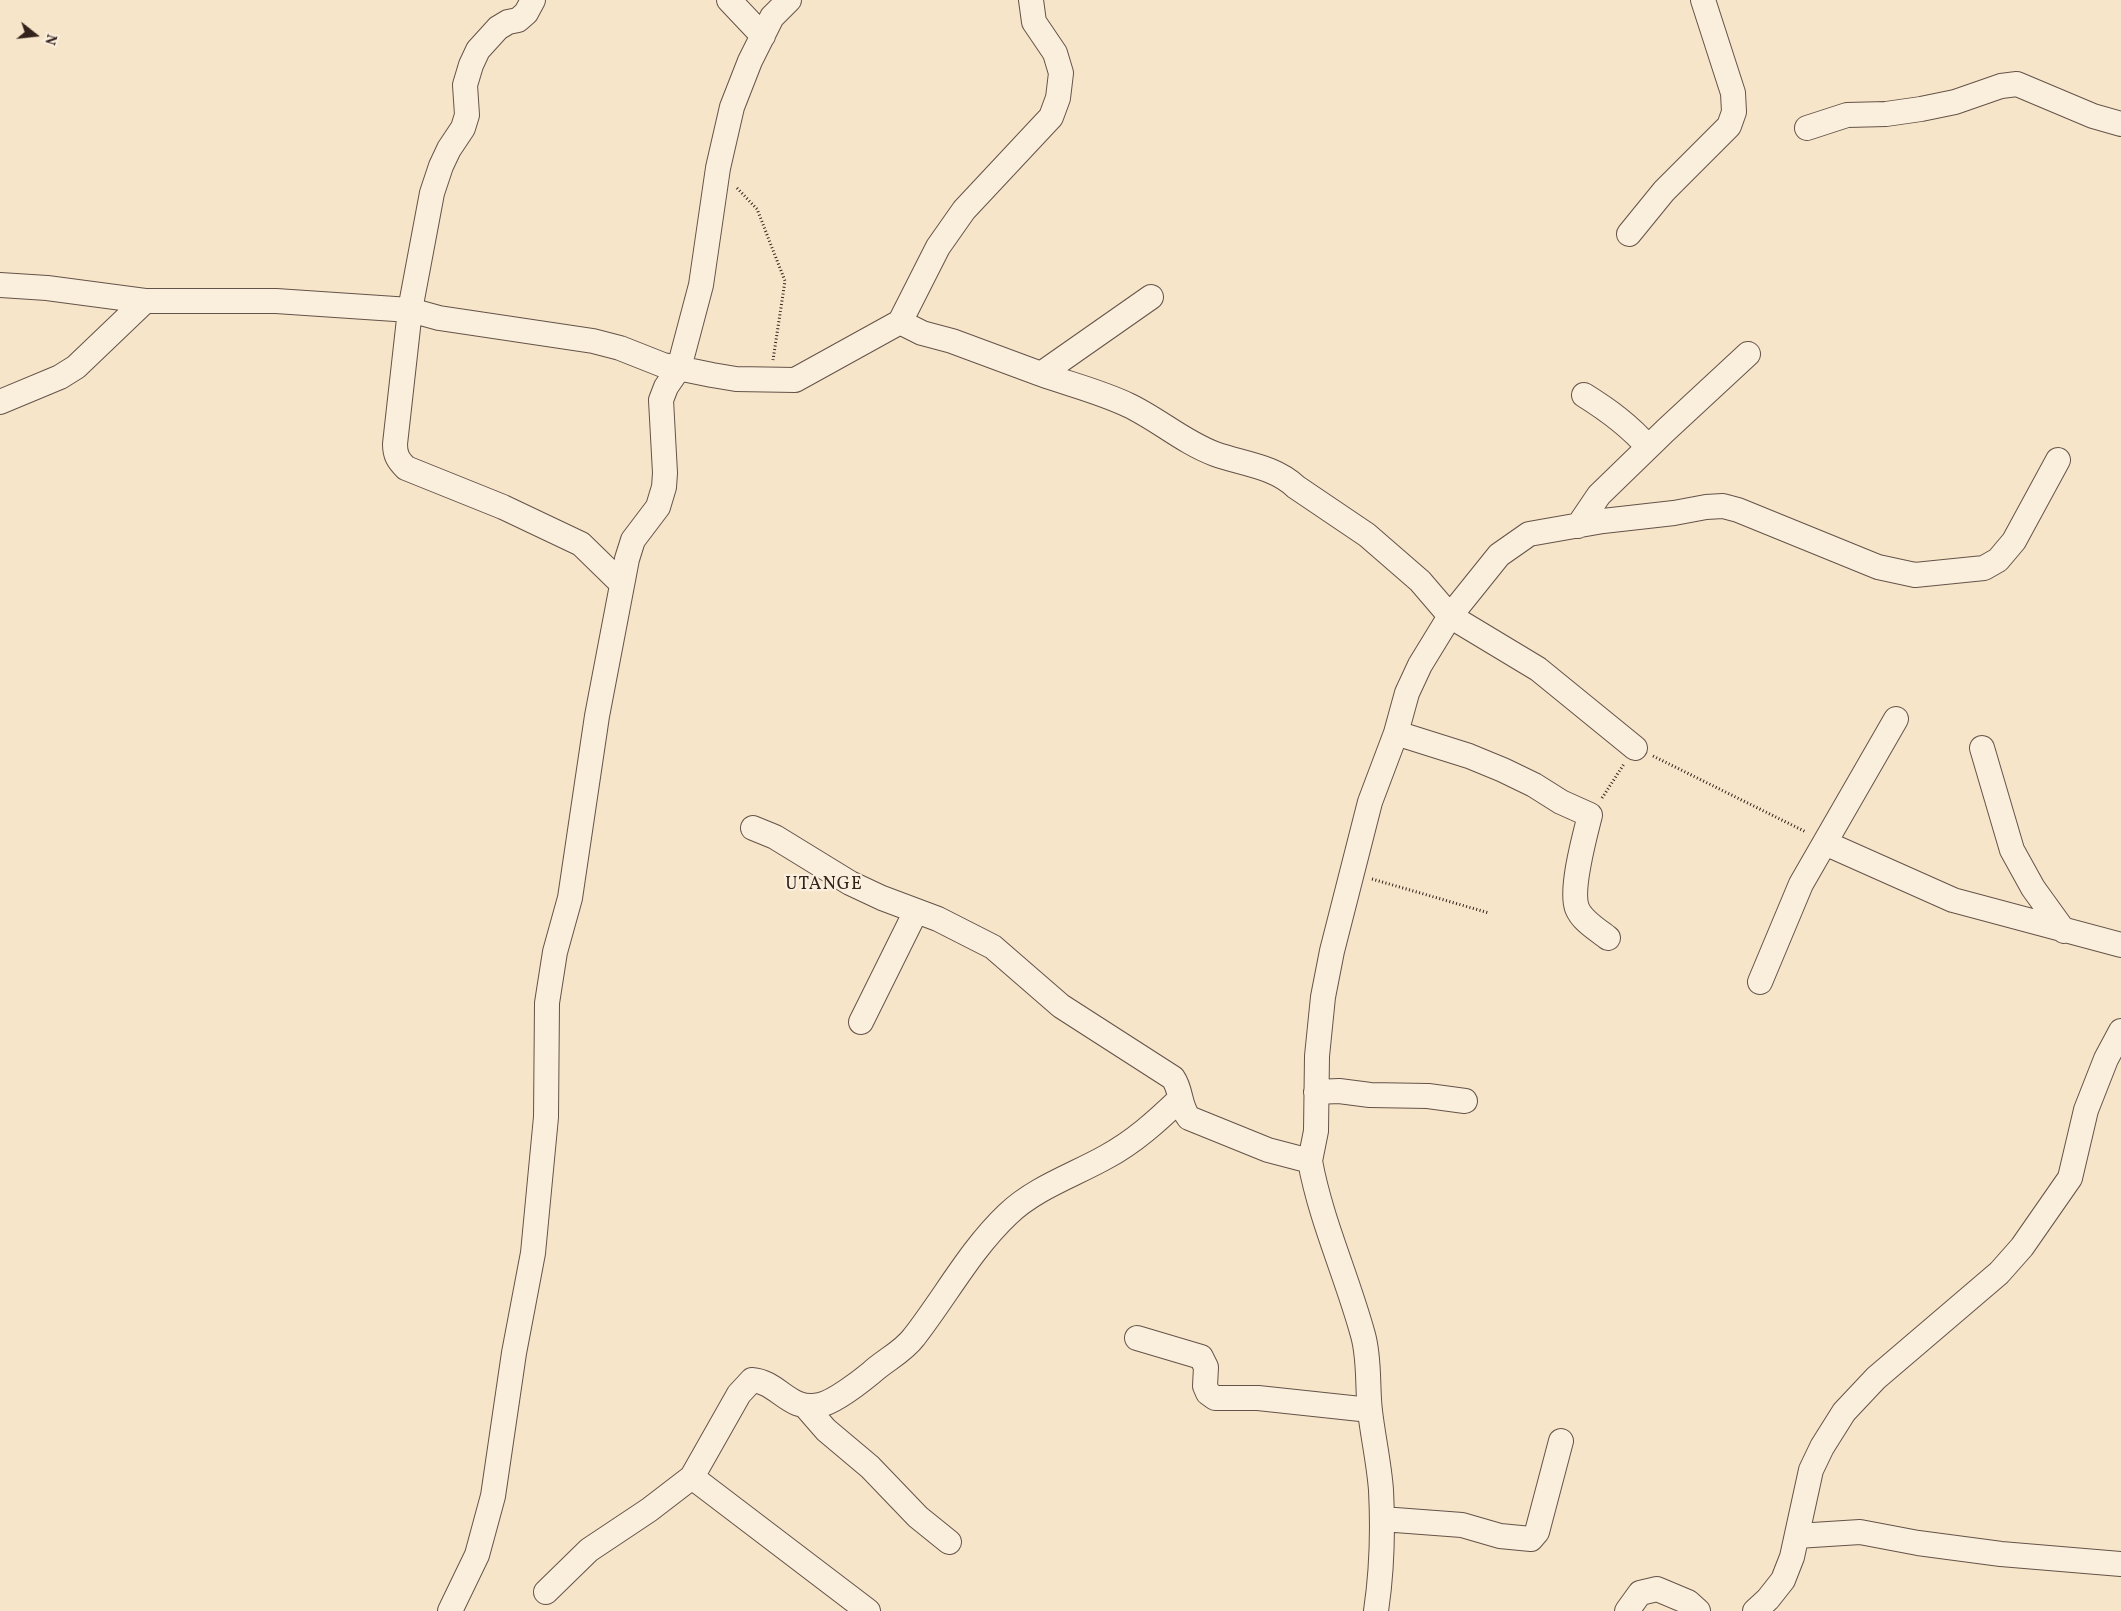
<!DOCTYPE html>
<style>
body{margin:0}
#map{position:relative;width:2121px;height:1611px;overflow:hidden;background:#f7e5ca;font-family:Vollkorn,serif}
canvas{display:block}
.north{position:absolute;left:10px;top:10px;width:50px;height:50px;-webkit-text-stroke:4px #faeedd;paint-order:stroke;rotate:106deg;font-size:14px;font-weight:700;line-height:20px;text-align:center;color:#33221c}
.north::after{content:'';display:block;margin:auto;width:18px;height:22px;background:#33221c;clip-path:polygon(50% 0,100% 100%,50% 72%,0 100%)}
</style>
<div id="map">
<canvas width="2121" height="1611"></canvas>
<div class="north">N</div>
</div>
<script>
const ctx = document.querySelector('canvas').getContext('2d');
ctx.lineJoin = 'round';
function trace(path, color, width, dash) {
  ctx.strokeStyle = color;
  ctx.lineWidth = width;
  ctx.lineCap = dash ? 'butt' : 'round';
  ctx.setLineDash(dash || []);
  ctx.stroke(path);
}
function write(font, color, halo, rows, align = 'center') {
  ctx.font = font + ' Vollkorn,serif';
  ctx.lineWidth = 4.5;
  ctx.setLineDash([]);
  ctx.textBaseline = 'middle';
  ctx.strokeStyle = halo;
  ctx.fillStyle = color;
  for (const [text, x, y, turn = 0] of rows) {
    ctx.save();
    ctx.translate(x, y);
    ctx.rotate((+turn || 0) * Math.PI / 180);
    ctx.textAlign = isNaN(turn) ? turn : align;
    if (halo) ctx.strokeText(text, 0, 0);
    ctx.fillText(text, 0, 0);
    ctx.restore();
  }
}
const minor = new Path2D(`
 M533 0 526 13 518 20 508 22 498 28 478 50 471 65 465 85 467 115 463 128 449 149 441 166 432 193 410 310 439 318 593 341 620 348 663 365 712 375 736 379 795 380 900 322 938 247 964 210 1051 117 1058 98 1061 73 1055 53 1034 22 1031 0
 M729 0 763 36
 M1807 128 1847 115 1886 114 1921 109 1955 102 2001 86 2017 84 2093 116 2121 124
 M1629 234 1664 191 1729 126 1734 112 1733 93 1703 0
 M0 285 47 288 145 301H276L410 310 395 444C395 455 398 460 406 468L503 507 581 544 622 584
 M900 322 922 333 952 341 1041 374 1151 297
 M1041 374C1069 384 1101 392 1128 405 1158 419 1183 442 1215 454 1243 464 1274 466 1296 487L1367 535 1420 581 1450 616 1538 669 1635 748
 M1584 395C1608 410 1629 425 1648 447
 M0 402 60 377 76 367 145 301
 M1578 526 1599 495 1666 430 1748 354
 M1396 733 1469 756 1503 770 1534 785 1561 802 1590 815C1585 835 1570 889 1577 908 1582 921 1598 930 1608 938
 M1982 748 2012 850 2033 888 2064 931
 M753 828 775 837 850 883 882 898 938 919 993 947 1061 1006 1173 1078C1182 1091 1179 1106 1189 1118L1268 1150 1310 1161C1321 1221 1347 1276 1363 1335 1370 1360 1367 1386 1370 1411 1373 1437 1379 1463 1381 1490 1383 1529 1382 1571 1376 1611
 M1825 843 1953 900 2121 945
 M1760 982 1801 884 1896 719
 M861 1022 916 911
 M1316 1092 1339 1091 1370 1095 1428 1096 1465 1101
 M1310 1161 1316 1131 1317 1056 1323 997 1332 951 1370 802 1396 733 1407 693 1420 665 1450 616 1499 555 1529 534 1603 521 1674 513 1706 507 1723 506 1738 510 1878 567 1915 575 1984 568 1998 560 2014 541 2058 460
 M1137 1338 1201 1357 1206 1367 1205 1386 1208 1393 1215 1398H1258L1370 1410
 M806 1407 826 1430 870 1467 918 1517 949 1542
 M692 1477 868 1611
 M1382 1519 1462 1525 1500 1536 1531 1539 1537 1532 1561 1441
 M1797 1536 1860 1532 1918 1543 2001 1554 2121 1564
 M546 1592 589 1550 649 1510 692 1477 739 1394 752 1380C779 1382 789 1412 820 1405 834 1402 860 1382 871 1373 885 1360 903 1352 914 1337 946 1296 970 1250 1008 1214 1035 1188 1074 1175 1106 1157 1134 1142 1157 1121 1180 1099
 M450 1611 477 1555 493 1496 514 1353 533 1253 546 1117 547 1003 555 952 570 898 597 716 627 559 633 540 658 507 664 487 665 473 661 400 666 387 679 368 701 285 718 168 732 107 750 61 772 17 789 0
 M1627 1611 1640 1593 1657 1589 1688 1602 1698 1611
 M1755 1611 1768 1599 1783 1580 1792 1557 1811 1470 1822 1447 1844 1412 1876 1378 1999 1273 2022 1247 2070 1178 2086 1110 2106 1059 2121 1031`);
trace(minor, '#645348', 26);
trace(new Path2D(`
 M737 188 757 209 785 281 773 360
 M1653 756 1806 832
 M1602 798 1624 764
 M1372 879 1489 913`), '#33221c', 3, [1, 2.5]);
trace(minor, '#faeedd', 24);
ctx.letterSpacing = '1px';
write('18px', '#33221c', '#faeedd', [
 ["UTANGE",824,886]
]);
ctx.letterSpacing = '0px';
</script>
